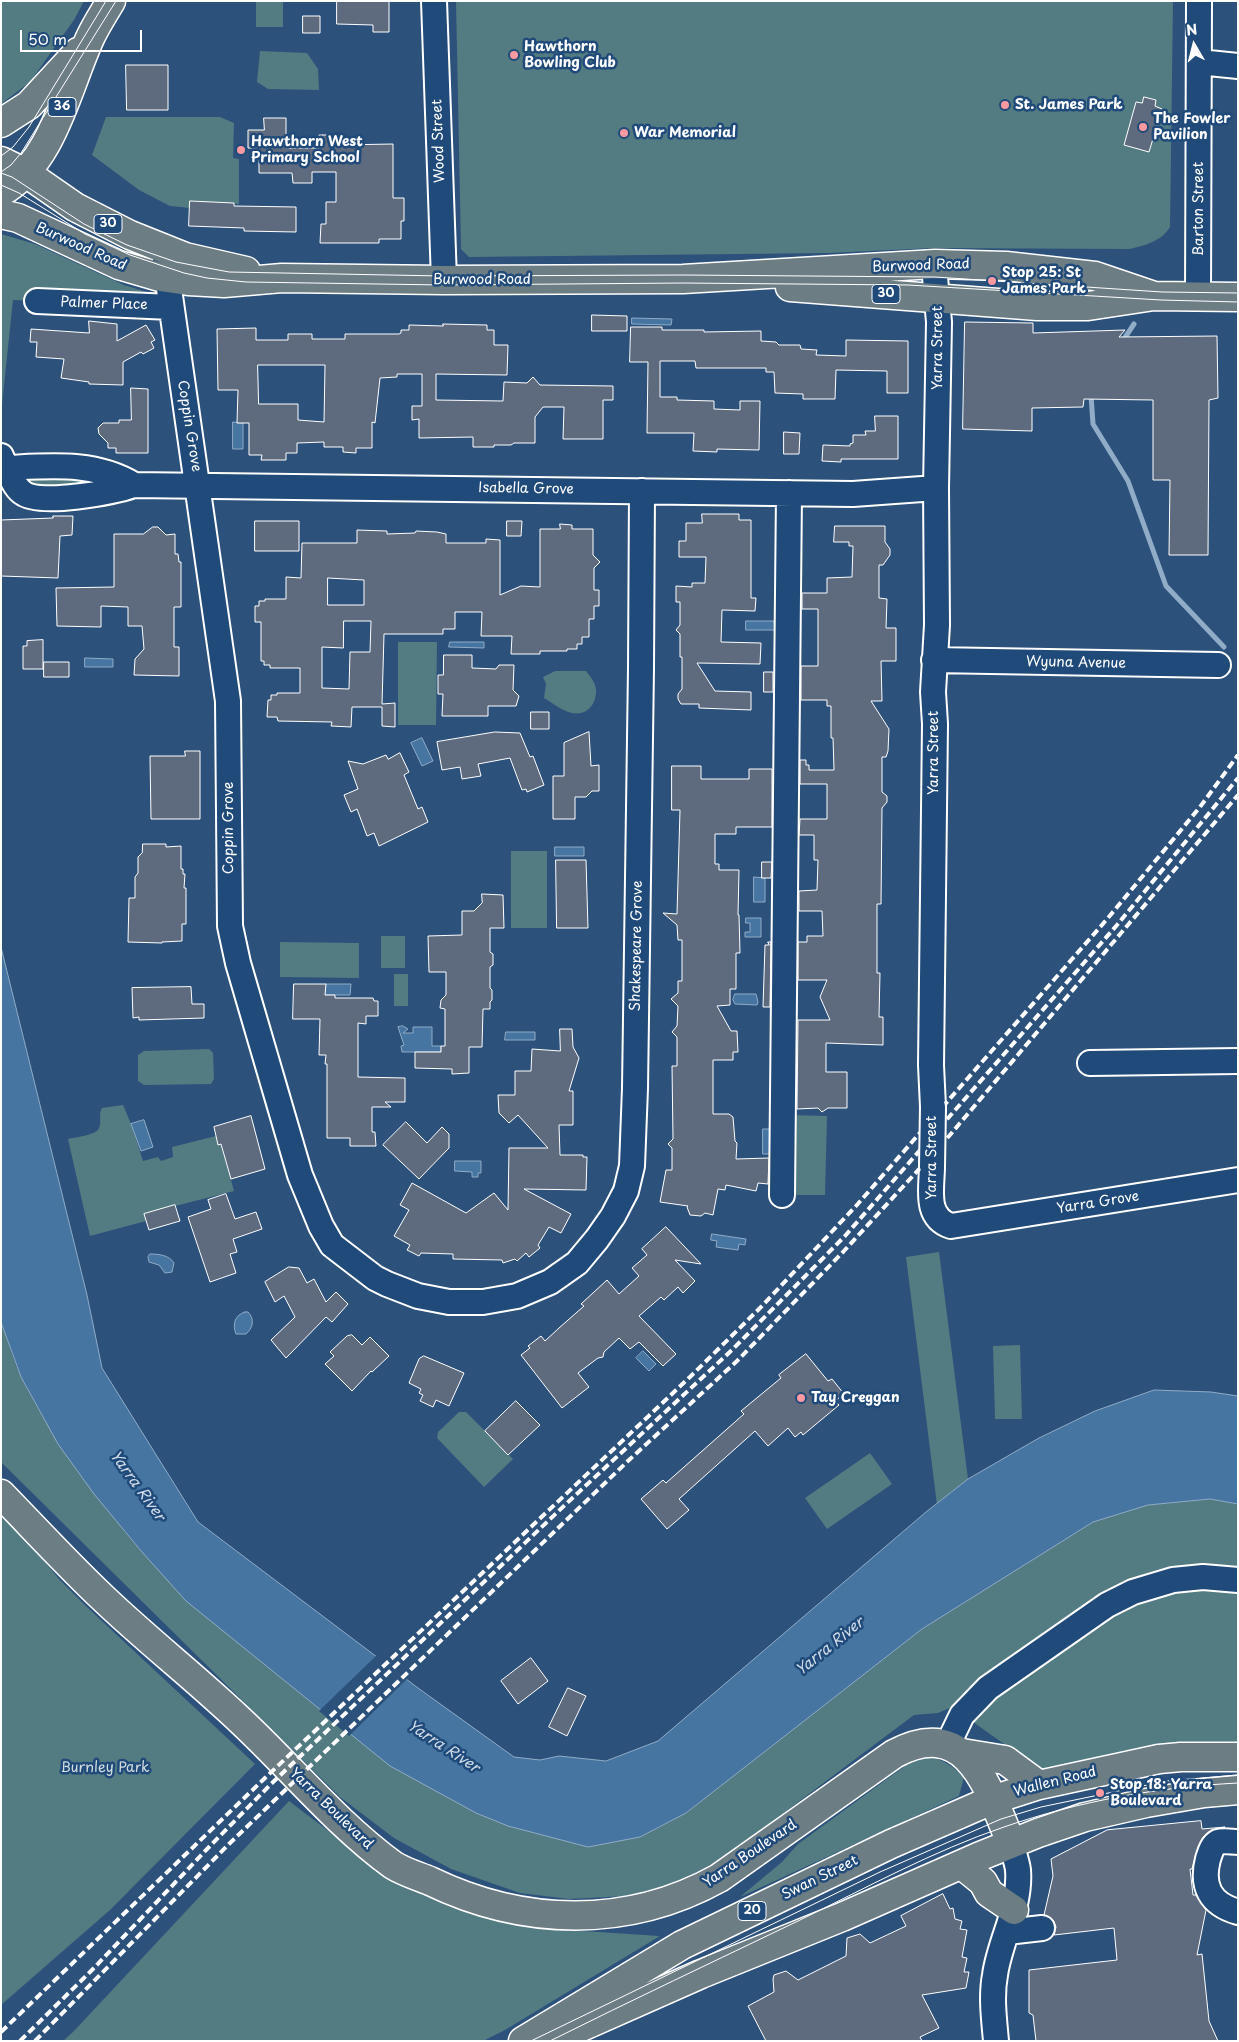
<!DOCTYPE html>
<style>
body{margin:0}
#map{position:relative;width:1239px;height:2042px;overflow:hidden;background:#2c517b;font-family:"Playpen Sans",sans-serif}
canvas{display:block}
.frame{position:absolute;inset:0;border:2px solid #fff;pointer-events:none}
.north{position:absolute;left:1169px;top:20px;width:50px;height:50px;-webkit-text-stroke:4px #1f4a7a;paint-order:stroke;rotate:352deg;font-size:14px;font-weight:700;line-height:20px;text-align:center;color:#fff}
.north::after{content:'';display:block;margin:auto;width:18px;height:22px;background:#fff;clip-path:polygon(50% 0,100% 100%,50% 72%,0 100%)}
.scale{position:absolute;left:20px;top:30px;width:122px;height:22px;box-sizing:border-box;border:2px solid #fff;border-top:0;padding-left:6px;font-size:15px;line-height:18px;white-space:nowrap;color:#fff;-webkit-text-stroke:4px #1f4a7a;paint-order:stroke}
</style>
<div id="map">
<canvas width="1239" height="2042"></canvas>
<div class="frame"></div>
<div class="north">N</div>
<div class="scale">50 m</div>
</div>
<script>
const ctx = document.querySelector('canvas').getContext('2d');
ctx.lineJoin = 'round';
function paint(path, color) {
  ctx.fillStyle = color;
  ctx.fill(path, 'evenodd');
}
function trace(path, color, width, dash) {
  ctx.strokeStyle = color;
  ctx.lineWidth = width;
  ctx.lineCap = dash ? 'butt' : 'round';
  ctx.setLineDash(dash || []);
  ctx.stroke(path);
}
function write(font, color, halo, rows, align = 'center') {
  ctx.font = font + ' "Playpen Sans",sans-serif';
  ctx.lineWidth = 5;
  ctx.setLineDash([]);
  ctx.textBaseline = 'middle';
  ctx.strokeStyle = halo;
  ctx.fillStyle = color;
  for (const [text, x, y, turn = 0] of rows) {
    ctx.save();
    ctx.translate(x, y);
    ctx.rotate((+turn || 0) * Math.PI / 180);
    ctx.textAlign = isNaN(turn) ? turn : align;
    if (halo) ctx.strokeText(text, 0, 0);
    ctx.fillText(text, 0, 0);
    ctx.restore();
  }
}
paint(new Path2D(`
 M1 1H84L74 20 30 82 1 104Z
 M256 1H283V27H256Z
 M456 1H1173L1170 227C1162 241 1144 246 1129 249L932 248 829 253 469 257 461 249Z
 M260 51 307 53 318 69 319 90 268 89 257 82Z
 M106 117H220L234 123 233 158 239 159V204L190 201V208L170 206 139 190 92 155Z
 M1 234 35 244 124 285 153 294 37 301 13 300 1 414Z
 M30 471 121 483 24 488 25 475Z
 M398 642H437L436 725H398Z
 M555 671H586C590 676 595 682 596 689 597 703 588 716 572 713 562 711 553 703 544 698L546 684 543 677Z
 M511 851H547V928H511Z
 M381 936H405V968H381Z
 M280 942 359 943V978L280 977Z
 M394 974H408V1006H394Z
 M209 1049 213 1053 214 1079 211 1084 144 1085 138 1081V1055L144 1051Z
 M123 1105 131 1124 143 1161 158 1157 161 1161 173 1157 172 1147 216 1136 218 1145 221 1144 234 1191 144 1214 146 1221 90 1236 68 1139C76 1137 97 1135 99 1128 102 1121 98 1115 102 1108Z
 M788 1115 827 1116 825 1195H787Z
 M939 1252 968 1479 937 1505 906 1257Z
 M1 1322C8 1340 13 1361 22 1379 56 1445 95 1496 142 1552L640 1837 686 1813 922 1629 1093 1522 1147 1505 1210 1499 1238 1504V1745C1212 1744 1187 1742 1161 1745 1121 1749 1081 1761 1042 1771L952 1707 938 1713 914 1715 721 1860 673 1884 627 1896 569 1899 520 1893 451 1869 394 1838 340 1797 1 1462Z
 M1020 1345 1022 1419H995L993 1346Z
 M459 1412H466L513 1459 484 1487 437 1438 438 1432Z
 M870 1453 892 1484 827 1529 805 1498Z
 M1 1515 24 1537 60 1580 88 1608 255 1764 110 1910 1 2005Z
 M929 1756C943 1760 953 1766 964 1777L959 1796 740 1897 782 1862 798 1844 913 1760Z
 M289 1801 389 1877 566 1927 568 1930 660 1936 505 2030 483 2041H63L73 2032Z`), '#537b82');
const water = new Path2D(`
 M632 318 672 319 671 325 632 324Z
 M233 422 243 423V449H233Z
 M746 621H774L775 630H746Z
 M450 642H484V648L449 647Z
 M85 658 113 659V667H85Z
 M422 738 433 761 422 766 411 743Z
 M555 847H584V856H555Z
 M754 877 765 878V902H754Z
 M746 918H761V937H745V932H750V923H746Z
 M1 947 87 1295 102 1368 198 1522 418 1688 514 1757 540 1760 559 1756 606 1761 658 1741 926 1512 968 1479 1039 1438 1095 1411 1154 1390 1211 1392 1238 1396V1504L1210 1499 1148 1505 1093 1522 922 1629 686 1813 640 1837 588 1847 508 1826 476 1813 390 1766 186 1601 142 1552 94 1494 58 1444 21 1377 1 1322Z
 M326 984H351L350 995H325Z
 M735 994H756L758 1002 757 1005 735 1004 733 1000Z
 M403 1026 408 1029 403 1033H413V1027H432V1046H441V1052H402L401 1046 404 1045 398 1027Z
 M506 1032H535V1040H505Z
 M144 1120 153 1147 141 1151 131 1124Z
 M763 1129H776V1154H763Z
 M455 1161H481V1173H478V1177H472V1172L455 1171Z
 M712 1234 746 1239 745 1245 739 1244 738 1250 716 1247 717 1241 711 1240Z
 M150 1254C159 1254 169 1255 174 1263L172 1272 165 1273 159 1265 149 1262 148 1257Z
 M245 1312H248C255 1319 253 1328 246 1334H236C232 1324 235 1315 245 1312Z
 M643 1351 656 1364 649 1371 636 1358Z`);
paint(water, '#4675a2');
trace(water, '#90acc7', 1);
paint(new Path2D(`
 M377 1655 408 1678 349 1736 319 1711Z`), '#2c517b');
trace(new Path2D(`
 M1122 342 1134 324
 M1091 395 1093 424 1128 481 1166 586 1224 647`), '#90acc7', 5);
const building = new Path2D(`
 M337 1H389V32H373V25L337 24Z
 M303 16H320V33H303Z
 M126 65H168V110H127Z
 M1144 97 1156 100 1155 106 1162 109 1149 152 1124 145 1136 102 1142 103Z
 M264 118H286V148H319V135H337L338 145 393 144V198H404V221H401V239H379V243H320L321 224H326V202H336V172H312V183H293L292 173H259V158H254V148H248V130H264Z
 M190 201 234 203V206L296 207V232L244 231V228L189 226Z
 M592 315 627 316V331H592Z
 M89 321 117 324V341L146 325 155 340 151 342 154 348 143 354 141 352 123 362V385L89 384V382L61 378 64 359 36 357 37 342H30L31 329 89 333Z
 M965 322 1033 323V333L1125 330 1119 337 1217 336 1218 398 1209 400 1208 555H1169L1170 480H1153V400L1084 399 1083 407 1032 408V431L963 429Z
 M443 324 487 325V330H494V345H508L507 375 436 374V400L503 401 504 382 527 383 533 377 540 385 613 386V400H603V439H563L564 407H543L535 417V443H514L511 445H494V447H473V437L419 438V419L412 420V406H422V374H397V377L380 378 375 423 372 422V448H356V453L343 452V447H324V442L297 443V453H286V460H261L262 455H249V423H237L238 390H218L217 329 256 328V340H288V334H312V339H345V334H399L401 333V330H409V325L443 326ZM258 365H325L324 422 298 420V404H259Z
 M631 327H662V330H704V332L761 331V341L776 342 779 345H800L801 349 817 350 816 355 846 356V340L908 341V393H887V371L836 370 835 399H803V394L775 393 774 372H766V368H696L695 361H660V397H677V400L714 401V409L740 410V401H760L759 450 717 449V452L693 451 694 433H647L648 362H630Z
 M131 388 148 389V453H116V448H108V443L99 434 98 428 103 423H119V420H131Z
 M875 416H898V459H841V462L822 461 823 445 850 446V444L853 443V435H866L865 431H875Z
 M784 432 800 433 799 454H784Z
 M702 514H739V520H751V598H756L755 611 722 610 721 642 761 643 760 664 697 663 715 691 751 692V710L699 708V704H681L678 699V694L682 689V657H680V634L676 630 680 625V602H676V586L692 587V583H705L706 557H679V541H686V523H702Z
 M53 516H73L72 535 60 536 58 578 1 576V520L53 518Z
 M255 521H299V551H255Z
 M507 521H522L521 536H507Z
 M560 524 572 525V529H593V555L600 562 594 568V590H599V606H594V619H589V637H582V644H577V649H567V651H540V654H511L512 636H481L482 612H455V629H443V634H384L382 704 395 703V727L382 726V707H352L351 727 331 726 332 722 278 721 277 717H267L268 700H271V695H277V693H300V668H270V665H264V661H261V622H255V606H259V601H265V599H286V577L301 578 302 543H357V530L387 531V534L415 533 416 531 437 532 446 534V543H486V539L500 540V595L521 586 540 587V529H560ZM328 578 364 580V605H328ZM344 621H371L370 652H350L349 689 322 688V647L343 648Z
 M835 526H885V542L890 549V555L883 565H879V598L887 599 886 628H896V661H881L882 701H871L889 729 888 751 886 757H882V792L887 796V802L882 808 881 904H877V973H880L879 1017H883V1045L826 1043V1072H847V1108H828L822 1112 818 1108 797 1109 798 1020H830L820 997 827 980H798V942H807V936H823L822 911H799V891L817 890 818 860H814V835H799L800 819H827V784H800V760H806V765H809V770H834L833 738H831V706H827V700H801V666H818V609H802V593H827V578L852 577 853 546H849V542H834Z
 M153 527H158L166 535 175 534V554H178L179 562H181V607H174V647H179V676L134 675 135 659 144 649 142 626H128V607L101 606V627L57 626 56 588 114 587V534H143Z
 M43 640V669H23V646H27V641Z
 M444 655H472V668L496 669 499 665H514L513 690 519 696 516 706H488V716H442L443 694H438V675H443Z
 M44 662H69V677H44Z
 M764 672H773V692H764Z
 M531 712H549V729H531Z
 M495 732 520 733 530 757 533 756 544 785 527 792 526 789 522 790 510 758 478 764 481 776 462 779 460 767 442 770 437 742Z
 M589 732 591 766 599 765V791H592L586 797H575V819H553V776H564V743Z
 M185 751H200V819H151L150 756H185Z
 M400 753 409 772 404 775 418 809 422 807 428 822 379 846 374 833 367 836 357 809 351 812 344 795 358 789 348 761 363 764 386 755 388 759Z
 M672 766H701V779H749V769H772V827H736V834H715V864H719V870H739L738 915H739L740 953H736V989H730V1005L717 1006 731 1031H737L738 1052H733V1060H713V1114H729L733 1117 735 1141 737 1143 736 1159 769 1158 768 1184 758 1183 756 1191 726 1185 725 1190 718 1189 713 1215 705 1213 701 1216 690 1215 687 1207 688 1206 660 1202 666 1170H672V1148L668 1144 673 1139 672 1066H677V1037L672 1032 677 1026 678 1006 671 999 678 993V981H682V940H678L677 925 663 913 677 914 680 810H672Z
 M143 844H166V847L181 846V869H183V874H185L184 888H186V924H182V941L162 942V943L128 942 129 898H135V877L138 873V857L142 853Z
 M556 860H586L588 928H557Z
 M762 862H772L771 878H762Z
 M482 894 503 895 504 928H490V952L493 954V965L490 967V988L492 990V1000L490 1002V1009H483L482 1047H469V1073L452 1074V1069L415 1068V1052H441V1046H445V1009L440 1008 441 1000 446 995V972H429L428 936 462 935V911H474L482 903Z
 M768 942H771L770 1007H763L765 945H769Z
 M294 984H326L325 995H335V998H373L374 1001H378V1016H366V1024L358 1023V1077L405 1078V1102H385L391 1107H372V1132H375L376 1146H350V1138H327V1064H325L326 1055H319L320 1019H293Z
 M191 987 192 1004H204V1018L139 1020V1017L133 1018 132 988Z
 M560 1029H572L573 1047 579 1058 569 1091H573V1125H559L560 1155H583V1157H587L586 1190 524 1189 571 1214 561 1233 549 1227 538 1245 540 1248 529 1257 526 1253 517 1261 515 1259 503 1263 502 1260 453 1259V1254L421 1253 419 1256 407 1250 410 1245 394 1236 409 1210 400 1205 412 1183 466 1213 494 1193 508 1210 509 1148H548L518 1115 509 1123 499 1113 498 1095H515V1071H531L532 1049 560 1051Z
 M251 1116 265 1169 231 1179 221 1144 218 1145 214 1127Z
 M406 1122 427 1143 442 1127 449 1134V1148L419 1179 383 1145Z
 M226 1194 235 1219 256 1212 262 1229 233 1239 237 1252 230 1254 236 1273 210 1282 188 1217 211 1209 208 1200Z
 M175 1205 180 1221 149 1230 144 1214Z
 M666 1227 701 1264 675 1260 695 1281 683 1293 678 1287 664 1300 661 1297 639 1316 676 1354 663 1366 639 1342 630 1349 619 1338 604 1352 603 1357 598 1358 578 1373 589 1387 562 1408 521 1355 530 1348 528 1346 541 1336 545 1341 559 1328 584 1306 581 1304 607 1280 619 1294 639 1276 632 1268 647 1255 642 1249Z
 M289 1267 299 1268 307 1283 314 1279 326 1302 336 1292 348 1304 332 1322 326 1317 286 1358 271 1340 295 1317 284 1296 275 1302 265 1282Z
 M352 1335 362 1345 370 1337 389 1356 372 1372 371 1371 352 1391 325 1364 334 1356 330 1352 347 1336Z
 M806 1354 828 1381 832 1379 844 1394 835 1401 839 1405 803 1435 801 1432 795 1437 788 1428 768 1446 755 1431 679 1499 689 1510 667 1529 641 1499 663 1480 666 1483 744 1414 741 1411 781 1378 779 1375Z
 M424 1356 464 1373 449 1406 436 1400 433 1407 420 1401 423 1395 419 1393 421 1389 409 1383 419 1359Z
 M516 1401 540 1425 508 1455 485 1431Z
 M531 1658 548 1681 518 1704 501 1681Z
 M568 1688 586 1696 567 1736 549 1727Z
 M1201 1821 1202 1829 1225 1827 1211 1830 1203 1837 1197 1850 1192 1869H1190L1193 1895H1196L1206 1910 1197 1955 1202 1954 1209 2021 1218 2041H1036L1033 2015 1029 2013V1970L1117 1960 1114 1928 1054 1935 1056 1927 1053 1920 1044 1915 1053 1876 1051 1859 1107 1830Z
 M943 1894 950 1909 953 1908 955 1919 962 1921 960 1929 967 1930 962 1957 967 1958 964 1972H969L966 1988 922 1995 939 2028 920 2037 922 2041H766L748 2006 774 1992 773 1979 774 1975 786 1971 798 1980 846 1956 847 1938 860 1934 870 1943 906 1926 901 1916Z`);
paint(building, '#5e6b7e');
trace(building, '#fff', 1);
const minor = new Path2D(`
 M434 1 444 280
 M1199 62 1238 66
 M165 261 228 701 230 926 238 963 300 1175 321 1226 332 1245 375 1278 387 1284 418 1296 449 1302H483L517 1296 550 1282 577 1263 597 1239 613 1216 626 1191 632 1166 635 1088 641 668 642 491
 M1198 296 1199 1
 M37 301 171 307
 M1 456 6 468C50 466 95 461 134 485L853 494 936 488
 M6 468C11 476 15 488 23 493 40 506 114 492 134 485
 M934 660 1218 665
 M1090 1063 1238 1061
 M933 1107 931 1065 935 724 933 692 937 625 936 488 939 322 935 277V264
 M932 1166C932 1188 924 1217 951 1226L1238 1180
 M782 1195 789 493
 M947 1746 962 1715 988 1688 1107 1605 1133 1592 1173 1580 1203 1577 1238 1580
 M1238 1842C1232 1842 1224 1840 1218 1842 1212 1845 1210 1853 1208 1859 1201 1886 1210 1904 1238 1912
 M1007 1932 1042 1928
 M996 2041C994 2019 991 1996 995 1975 1000 1939 1021 1908 1018 1870 1017 1861 1013 1852 1011 1843`);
const major = new Path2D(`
 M1 123 29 105 78 52
 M1 161 26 173 75 207 130 235 185 257 246 271
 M1 192C53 163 67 88 90 38 96 25 104 13 111 1
 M1 214 18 218 119 265 160 277 188 281 224 283 282 278 444 280 683 279 935 264 1006 266 1095 276 1154 296
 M790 287 1037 306H1088L1154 296 1238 297
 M1 1494C35 1529 68 1565 103 1598 148 1641 197 1679 242 1722 292 1769 338 1825 393 1865 404 1872 418 1876 430 1881 523 1926 627 1929 719 1878L894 1754C968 1714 989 1790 1011 1843
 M962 1753 1005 1760 1039 1785
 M962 1865 983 1882 989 1893 1014 1910
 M552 2040 701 1974 842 1917 978 1857 1038 1833 1085 1817 1146 1803 1204 1793 1238 1790
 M523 2041 682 1945 891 1844 992 1800 1039 1785 1159 1759 1181 1757H1238`);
trace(minor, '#fff', 28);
trace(major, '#fff', 31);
trace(minor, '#1f4a7a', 24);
trace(major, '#6d7d84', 28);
trace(new Path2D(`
 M1 156 13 147 29 127 106 1
 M1 172 11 165 21 153 116 1
 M1 173 12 177 84 224 127 245 176 262 229 272 443 276 683 275 935 277 1162 292 1238 293
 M1 185 19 193 85 234 130 255 184 273 207 278 246 282 444 285 683 283 908 285 1161 300 1238 302
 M531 2041 880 1872 1001 1819 1041 1807 1166 1781 1238 1775
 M550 2041C632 2000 715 1961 798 1921 866 1888 933 1851 1004 1827 1079 1801 1159 1787 1238 1783`), '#fff', 1);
trace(new Path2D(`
 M1 2032 265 1778 691 1376 761 1307 856 1206 1108 918 1200 807 1238 755
 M20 2041 92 1970 209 1847 271 1784 566 1504 732 1350 845 1236 1117 925 1238 778
 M35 2041 229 1844 629 1460 737 1361 843 1252 944 1142 1238 795`), '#fff', 4, [8, 4]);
const minorBridge = new Path2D(`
 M932 1166 933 1107`);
trace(minorBridge, '#fff', 28, []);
trace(minorBridge, '#1f4a7a', 24);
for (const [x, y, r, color] of [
 [514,55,5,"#ff9aa2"],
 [1005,105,5,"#ff9aa2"],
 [1143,127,5,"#ff9aa2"],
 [624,133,5,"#ff9aa2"],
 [241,150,5,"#ff9aa2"],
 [992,281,5,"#ff9aa2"],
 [801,1398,5,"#ff9aa2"],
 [1100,1793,5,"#ff9aa2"]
]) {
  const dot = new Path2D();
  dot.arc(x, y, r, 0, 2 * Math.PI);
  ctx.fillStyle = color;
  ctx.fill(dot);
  trace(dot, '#1f4a7a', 2);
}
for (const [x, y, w] of [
 [62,107,28],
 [108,224,28],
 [886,294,28],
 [752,1911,28]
]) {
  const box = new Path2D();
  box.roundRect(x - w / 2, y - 9.5, w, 19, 4);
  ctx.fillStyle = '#1f4a7a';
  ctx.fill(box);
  trace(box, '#fff', 1);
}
write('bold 12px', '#fff', null, [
 ["36",62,107],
 ["30",108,224],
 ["30",886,294],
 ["20",752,1911]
]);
write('bold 14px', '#fff', '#1f4a7a', [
 ["Hawthorn",524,47],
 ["Bowling Club",524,63],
 ["St. James Park",1015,105],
 ["The Fowler",1153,119],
 ["Pavilion",1153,135],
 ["War Memorial",634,133],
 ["Hawthorn West",251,142],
 ["Primary School",251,158],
 ["Stop 25: St",1002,273],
 ["James Park",1002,289],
 ["Tay Creggan",811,1398],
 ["Stop 18: Yarra",1110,1785],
 ["Boulevard",1110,1801]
], 'left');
write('14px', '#fff', '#1f4a7a', [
 ["Wood Street",439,141,-92],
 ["Barton Street",1199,209,-90],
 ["Burwood Road",81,247,24],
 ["Burwood Road",921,266,-2],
 ["Burwood Road",482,280],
 ["Palmer Place",104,304,2],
 ["Yarra Street",938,348,-90],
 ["Coppin Grove",189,426,81],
 ["Isabella Grove",526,489,1],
 ["Wyuna Avenue",1076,663,1],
 ["Yarra Street",934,753,-90],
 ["Coppin Grove",229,828,-90],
 ["Shakespeare Grove",637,946,-89],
 ["Yarra Street",932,1158,-90],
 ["Yarra Grove",1098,1203,-9],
 ["Wallen Road",1055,1782,-14],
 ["Yarra Boulevard",331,1809,44],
 ["Yarra Boulevard",750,1854,-34],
 ["Swan Street",820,1878,-26]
]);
write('14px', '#d4dee0', '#1f4a7a', [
 ["Burnley Park",105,1768]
]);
write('italic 15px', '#d1dce8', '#1f4a7a', [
 ["Yarra River",137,1486,54],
 ["Yarra River",830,1647,-39],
 ["Yarra River",443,1747,33]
]);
</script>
